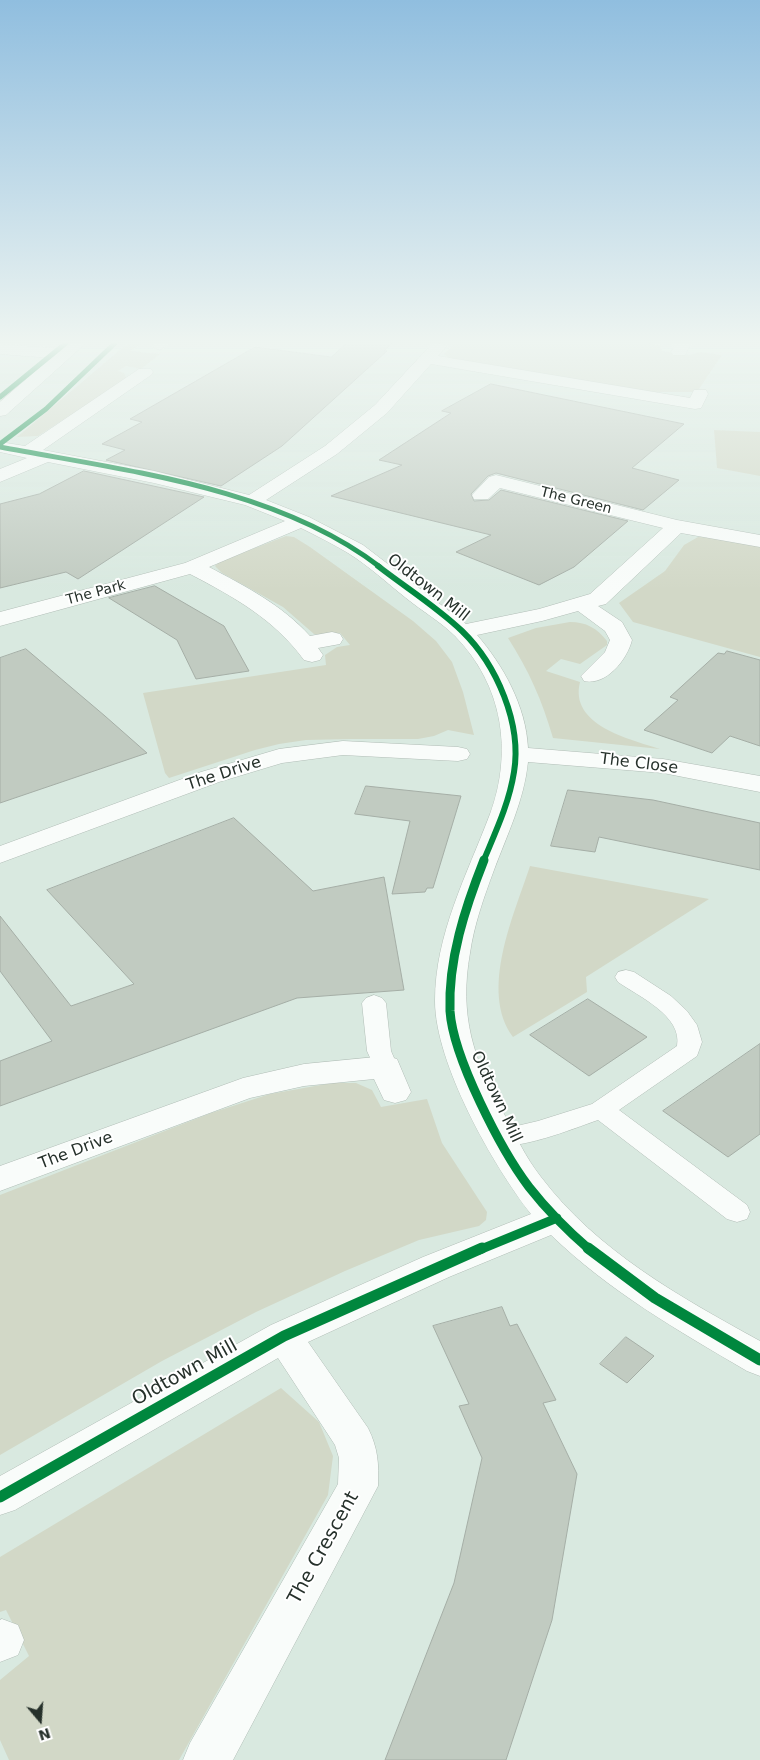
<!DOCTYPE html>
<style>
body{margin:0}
#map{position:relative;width:760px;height:1760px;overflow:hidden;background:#d9e9e0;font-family:"DejaVu Sans",sans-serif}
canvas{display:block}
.north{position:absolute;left:15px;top:1695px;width:50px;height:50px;-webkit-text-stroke:4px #fff;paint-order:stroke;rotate:162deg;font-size:14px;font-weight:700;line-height:20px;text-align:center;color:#26312b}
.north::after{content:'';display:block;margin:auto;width:18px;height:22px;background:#26312b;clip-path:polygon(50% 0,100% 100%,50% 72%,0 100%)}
</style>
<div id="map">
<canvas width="760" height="1760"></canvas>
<div class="north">N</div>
</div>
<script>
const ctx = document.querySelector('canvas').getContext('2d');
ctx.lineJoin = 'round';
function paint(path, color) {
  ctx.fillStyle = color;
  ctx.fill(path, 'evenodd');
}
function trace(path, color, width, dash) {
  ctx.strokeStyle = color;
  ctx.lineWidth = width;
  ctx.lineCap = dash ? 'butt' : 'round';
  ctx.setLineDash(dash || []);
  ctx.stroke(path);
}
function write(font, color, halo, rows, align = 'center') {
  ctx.font = font + ' "DejaVu Sans",sans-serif';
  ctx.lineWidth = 4;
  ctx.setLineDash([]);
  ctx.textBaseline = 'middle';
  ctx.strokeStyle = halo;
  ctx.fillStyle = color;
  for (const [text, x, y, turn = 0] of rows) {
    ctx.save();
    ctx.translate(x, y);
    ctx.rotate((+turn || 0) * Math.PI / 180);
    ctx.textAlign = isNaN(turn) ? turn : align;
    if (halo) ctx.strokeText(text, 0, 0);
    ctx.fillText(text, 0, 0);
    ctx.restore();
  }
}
paint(new Path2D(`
 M128 343H143L130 351 160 354 141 369 126 366 118 371 124 373 127 379 38 436 17 437Z
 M455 343H647L661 345 662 351 690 355 699 352 722 355 697 392H650L450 359 444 354Z
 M714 430 760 432V476L717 468Z
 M286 536 294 537 310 547 413 621 436 641 452 662 463 692 474 735 448 730 434 736 418 739H351L306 740 279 744 255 750 169 778 165 773 143 693 326 665 325 655 337 647 350 645 340 633 324 636 314 634 283 607 222 573 215 566 219 562Z
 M698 537 724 538 760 545V657L633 622 619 603 665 571 684 545Z
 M570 622C586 622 597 628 607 641V645L580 664 561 659 546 671 580 682C569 725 629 739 660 749L553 738C542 700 529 671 508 638L536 628Z
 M530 866 709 899 586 977 587 992 513 1037C479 991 514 915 530 866Z
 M332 1083H356L372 1090 381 1107 427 1099 442 1143 487 1212 486 1220 479 1226 419 1240 345 1271 256 1312 162 1361 0 1455V1195L211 1113 270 1094Z
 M281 1388 319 1422 333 1456 328 1495 179 1760H9L0 1740V1680L29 1656 6 1610 0 1612V1557Z`), '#d2d8c7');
const building = new Path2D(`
 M347 343H392L384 351H387L282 446 221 486 106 460 125 450 102 444 142 422 130 419 255 347 331 357Z
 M491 384 684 424 632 468 679 480 643 510 496 473 488 476 471 494 474 501 489 500 501 490 628 521 574 567 539 585 456 552 491 535 331 496 402 465 379 460 451 413 442 411Z
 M84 471 204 497 78 579 66 572 0 588V504L39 494Z
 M155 586 224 626 249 671 196 679 177 640 109 598Z
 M26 649 105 716 147 753 0 803V658Z
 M727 651 760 660V746L730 736 712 753 644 730 678 700 670 697 718 653 724 654Z
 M366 786 461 796 433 888H427L425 892 392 894 410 821 355 814Z
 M568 790 653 800 760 823V870L599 837 595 852 551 846Z
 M234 818 313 891 384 877 404 990 297 998 0 1106V1061L52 1041 0 971V916L71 1006 134 984 47 890Z
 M588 999 647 1037 589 1076 530 1035Z
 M760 1044V1134L728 1157 663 1111Z
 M502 1307 510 1326 517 1324 556 1400 543 1403 577 1474 552 1620 506 1760H385L454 1583 482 1458 459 1406 469 1404 433 1326Z
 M626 1337 654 1356 627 1383 600 1364Z`);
paint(building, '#c1cbc1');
trace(building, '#a5aea6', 1);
const service = new Path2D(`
 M626 970 634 972 671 996 687 1011 697 1025 702 1042 697 1056 619 1110 747 1205 750 1212 747 1219 737 1222 727 1219 598 1120C572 1129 516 1152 491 1144L487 1138 491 1132 538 1121 592 1104 677 1046C683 1016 638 996 618 982L615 977 618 972Z
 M374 995 382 998 386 1003 391 1051 398 1067 395 1073 386 1075 377 1073 367 1051 362 1003 366 998Z`);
const minor = new Path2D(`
 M153 343H171L160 350 154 348Z
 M433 343 448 345 438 356 690 398 694 390H706L708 394 701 408 695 409 431 364 387 413 337 454 266 500 309 517 363 545 466 624 539 609 590 594 663 528 500 488 488 499H474L472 495 489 477 496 475 677 520 760 535V547L681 533 606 604 598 606 622 622 632 640C627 660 606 686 584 681L581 676 605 652 610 640 605 631 578 611 542 621 477 635C503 665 526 706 528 748L663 759 760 776V792L663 773 528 762C524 801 507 835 494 870 484 897 474 925 470 953 459 1015 473 1059 503 1112 515 1134 525 1157 541 1177 597 1251 680 1297 760 1341V1376L747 1371C677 1330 609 1291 551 1235L449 1277 308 1342 368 1428C378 1448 379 1464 378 1486L233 1760H183L190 1743 338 1484 339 1458 335 1445 278 1358 15 1510 0 1515V1476L271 1325 423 1257 531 1214C493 1166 435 1063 435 1001 435 934 467 875 490 814 513 752 503 685 455 636 441 622 422 611 406 598 387 583 369 566 348 553 333 544 317 536 301 528L209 567C245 586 282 605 310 636L332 632 340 634 343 639 340 644 318 648 323 655 320 660 312 662 304 660C274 619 234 597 190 574L0 626V612L185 563 285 521 245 505 154 483 48 462 0 482V469L27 458 0 452V442L25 446 139 369H151L153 372 151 375 43 450 154 471 249 495 325 446 375 405Z
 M669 343H690L691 344 685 355H673L671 352 674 347Z
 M0 344 65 349 73 354 65 359 0 354Z
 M343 741 458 747 467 749 470 754 467 759 458 761 343 755 282 763 219 782 0 863V846L201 772 279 749Z
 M386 1056 397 1059 411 1092 406 1100 395 1103 384 1100 374 1079 304 1086 250 1098 0 1191V1166L243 1078 304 1064Z
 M2 1619 18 1625 24 1640 18 1655 0 1662V1620Z`);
const tertiary = new Path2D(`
 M68 343H86L6 415 0 416V402Z`);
trace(service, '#b1bdb6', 1);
trace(minor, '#b1bdb6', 1);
trace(tertiary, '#b1bdb6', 1);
paint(service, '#f9fcfa');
paint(minor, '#f9fcfa');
paint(tertiary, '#f9fcfa');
trace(new Path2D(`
 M0 397 66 343
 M0 444 46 409 115 343
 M0 447C126 471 276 487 380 567`), '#00873e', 5);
trace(new Path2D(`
 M378 566C405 587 437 607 462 631 497 665 522 724 514 772 509 804 495 833 483 862`), '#00873e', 6);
trace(new Path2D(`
 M484 860C465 908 448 960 450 1011 453 1057 501 1150 529 1187 547 1210 568 1231 590 1250
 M479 1250 557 1218`), '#00873e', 9);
trace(new Path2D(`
 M588 1248 655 1298 760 1360
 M0 1497 284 1336 482 1248`), '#00873e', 11);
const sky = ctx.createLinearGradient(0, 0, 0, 590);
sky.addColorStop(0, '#90bedf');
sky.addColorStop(0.58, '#eef5f1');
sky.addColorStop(1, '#eef5f100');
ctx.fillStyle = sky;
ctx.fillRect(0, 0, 760, 590);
write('14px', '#26312b', '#fff', [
 ["The Green",576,501,14],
 ["The Park",96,593,-15]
]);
write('16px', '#26312b', '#fff', [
 ["Oldtown Mill",428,588,38],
 ["The Close",639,764,7],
 ["The Drive",224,774,-18],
 ["Oldtown Mill",496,1097,65],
 ["The Drive",76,1151,-21]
]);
write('19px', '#26312b', '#fff', [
 ["Oldtown Mill",185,1373,-29],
 ["The Crescent",324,1548,-61]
]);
</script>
